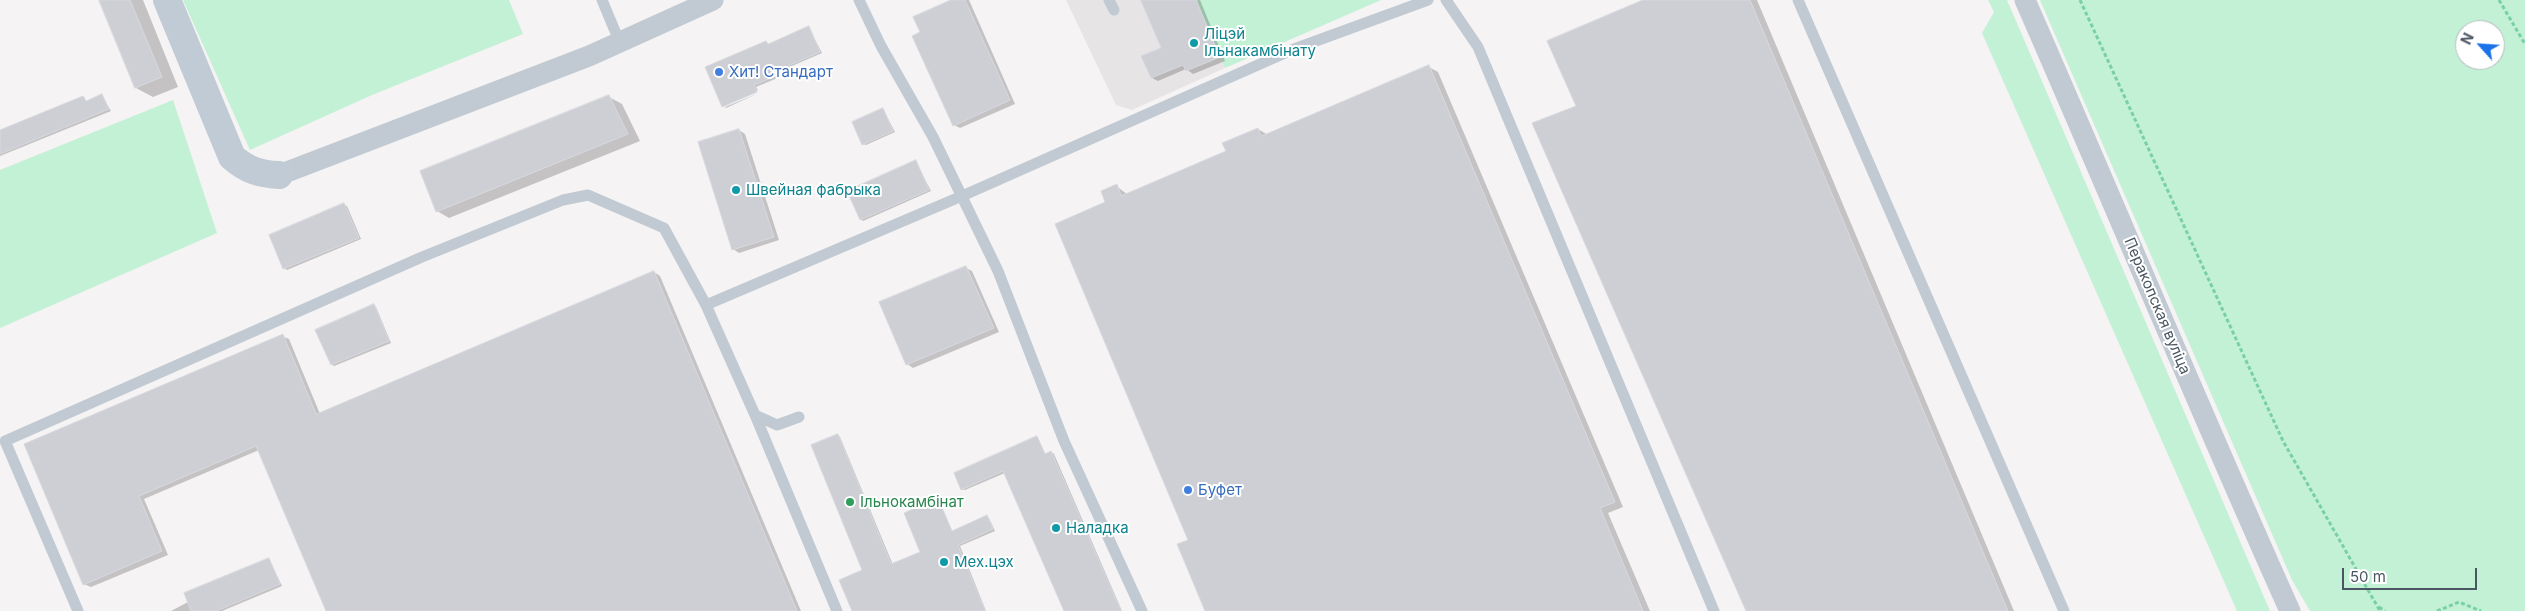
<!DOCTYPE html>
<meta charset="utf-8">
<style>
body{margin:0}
#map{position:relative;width:2525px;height:611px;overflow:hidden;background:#f5f3f3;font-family:Inter,sans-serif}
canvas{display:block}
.north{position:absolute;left:2455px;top:20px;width:50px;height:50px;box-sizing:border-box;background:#fff;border:1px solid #b7bbc0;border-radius:50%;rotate:296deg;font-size:14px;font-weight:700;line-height:20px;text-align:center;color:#4a5661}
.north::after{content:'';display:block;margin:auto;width:18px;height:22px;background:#1a73e8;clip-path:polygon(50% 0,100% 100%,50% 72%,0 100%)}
.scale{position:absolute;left:2342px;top:568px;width:135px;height:22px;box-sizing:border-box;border:2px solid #4a5661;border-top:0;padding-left:6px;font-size:15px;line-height:18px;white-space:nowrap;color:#4a5661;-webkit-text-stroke:4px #fff;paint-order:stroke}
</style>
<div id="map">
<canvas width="2525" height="611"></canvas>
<div class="north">N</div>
<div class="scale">50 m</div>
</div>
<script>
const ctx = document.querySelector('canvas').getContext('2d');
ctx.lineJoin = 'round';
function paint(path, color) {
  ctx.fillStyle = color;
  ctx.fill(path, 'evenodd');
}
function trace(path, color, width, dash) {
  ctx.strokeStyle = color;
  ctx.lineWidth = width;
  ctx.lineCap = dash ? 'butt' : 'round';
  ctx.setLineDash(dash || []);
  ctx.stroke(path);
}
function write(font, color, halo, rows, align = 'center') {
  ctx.font = font + ' Inter,sans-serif';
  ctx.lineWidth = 4;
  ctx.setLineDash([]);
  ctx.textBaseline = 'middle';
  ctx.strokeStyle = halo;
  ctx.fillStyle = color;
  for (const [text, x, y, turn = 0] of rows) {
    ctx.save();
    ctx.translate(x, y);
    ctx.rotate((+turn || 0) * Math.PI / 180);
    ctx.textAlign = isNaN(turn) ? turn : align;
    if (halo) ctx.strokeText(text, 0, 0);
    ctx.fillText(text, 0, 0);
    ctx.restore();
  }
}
paint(new Path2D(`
 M1066 0H1196L1225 68 1132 110 1116 105Z`), '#e6e4e5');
paint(new Path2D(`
 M183 0H509L523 34 372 95 250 150Z
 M1199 0H1381L1225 68 1197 1Z
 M1988 0H2007L2270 611H2237L1982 33 1994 12Z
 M2040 0H2525V611H2310L2292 580ZM2465 30H2495V60H2465Z
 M173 100 217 233 0 328V170Z`), '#c3f1d5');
paint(new Path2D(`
 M100 0H143L178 87 153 97 136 88Z
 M954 0H969L1015 104 960 128 954 125 922 33Z
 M1142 0H1200L1225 61 1193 74 1186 69 1158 81 1152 78 1162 49Z
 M1647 0H1757L2014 611H1747L1578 107Z
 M809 28 822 53 778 72 780 77 756 87 758 90 723 105 766 42 770 45Z
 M1429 67 1438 72 1623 507 1608 513 1650 611H1207L1107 203 1116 186 1127 194 1228 152 1258 129 1268 135Z
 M759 93 726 108 725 107Z
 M102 96 111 111 0 156V131L83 97 87 102Z
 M609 97 622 104 640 141 449 218 437 211Z
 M883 109 895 132 866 145 863 144Z
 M739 130 745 134 779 240 739 253 733 249Z
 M916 162 931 191 863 221 861 219Z
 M344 205 347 206 361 239 287 270 284 268Z
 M966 268 972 271 999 332 913 368 907 364Z
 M654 272 660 276 801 611H327L259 450 144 499 168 555 91 587 84 584 26 445 282 336 289 339 320 414Z
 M374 305 376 307 391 343 334 366 331 364Z
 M838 435 840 437 893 565 922 553 905 514 938 500 953 537 955 536 941 501 953 531 987 517 989 518 995 531 960 546 986 611H854L841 580 864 571 812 446Z
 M1037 438 1046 455 1051 452 1054 454 1122 611H1065L1005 473 965 490 962 489Z
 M269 559 282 586 222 611H171Z`), '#0003');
const building = new Path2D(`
 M99 0H130L162 77 135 88Z
 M951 0H965L1010 100 953 126 912 36 920 32 913 17Z
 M1141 0H1196L1220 57 1186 71 1183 65 1151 78 1141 56 1161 48Z
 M1643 0H1750L2008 611H1746L1532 123 1576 106 1547 41Z
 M809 26 820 52 776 71 778 75 754 85 757 92 722 107 705 67 766 41 768 44Z
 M1429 65 1615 502 1600 508 1643 611H1205L1177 544 1188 540 1055 224 1105 202 1101 191 1117 184 1121 196 1226 151 1222 143 1258 128 1261 136Z
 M102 94 109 109 0 154V130L83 96 86 101Z
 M609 95 628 134 436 212 420 171Z
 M883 108 893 131 862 145 852 122Z
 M739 129 774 237 732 250 698 142Z
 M916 160 929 190 860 220 847 191Z
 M344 203 359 238 283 269 269 235Z
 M966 266 994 328 906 365 879 302Z
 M654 271 797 611H326L256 446 139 496 162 551 83 585 24 444 283 334 316 414Z
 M374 304 389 341 331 365 315 330Z
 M838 434 891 564 920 552 904 513 938 498 952 531 987 515 993 529 958 545 985 611H852L839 580 862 570 811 445Z
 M1037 436 1045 454 1051 451 1121 611H1064L1003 471 961 490 954 473Z
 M269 558 280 584 216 611H191L184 593Z`);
paint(building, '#cdcfd5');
trace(building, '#d7d9de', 1);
trace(new Path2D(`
 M2080 0 2283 441 2380 611
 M2499 0 2525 44
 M2379 607 2385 611
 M2437 611 2459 602 2481 611`), '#7ad0a6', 3, [4, 2.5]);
trace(new Path2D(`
 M602 0 620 43
 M859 0 881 46 933 137 998 271 1064 441 1142 611
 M1109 0 1114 10
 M1446 0 1478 47 1714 611
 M1798 0 2064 611
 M706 305 962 196 1294 49 1428 0
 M755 415 837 611
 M78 611 5 441 422 257 563 200 588 195 664 228 706 305 755 415 777 425 799 417`), '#c1cad2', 11);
trace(new Path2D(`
 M2025 0C2114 203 2199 409 2290 611
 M279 175 589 56 713 0`), '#c1cad2', 21);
trace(new Path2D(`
 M167 0 232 157C247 170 259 174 279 175`), '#c1cbd6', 28);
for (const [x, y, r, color] of [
 [1194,43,5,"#0f9aa8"],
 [719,72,5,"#3f7fe0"],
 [736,190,5,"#0f9aa8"],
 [1188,490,5,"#3f7fe0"],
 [850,502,5,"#2e9e5b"],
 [1056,528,5,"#0f9aa8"],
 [944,562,5,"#0f9aa8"]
]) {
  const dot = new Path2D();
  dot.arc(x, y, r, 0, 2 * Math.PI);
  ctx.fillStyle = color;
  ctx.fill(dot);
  trace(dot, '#fff', 2);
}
write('15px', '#0d838f', '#fff', [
 ["Ліцэй",1204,34],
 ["Ільнакамбінату",1204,51],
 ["Швейная фабрыка",746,190],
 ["Наладка",1066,528],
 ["Мех.цэх",954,562]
], 'left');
write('15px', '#366cbe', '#fff', [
 ["Хит! Стандарт",729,72],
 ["Буфет",1198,490]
], 'left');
write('15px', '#4a5661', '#fff', [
 ["Перакопская вуліца",2157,306,67]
]);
write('15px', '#27864d', '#fff', [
 ["Ільнокамбінат",860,502]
], 'left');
</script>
